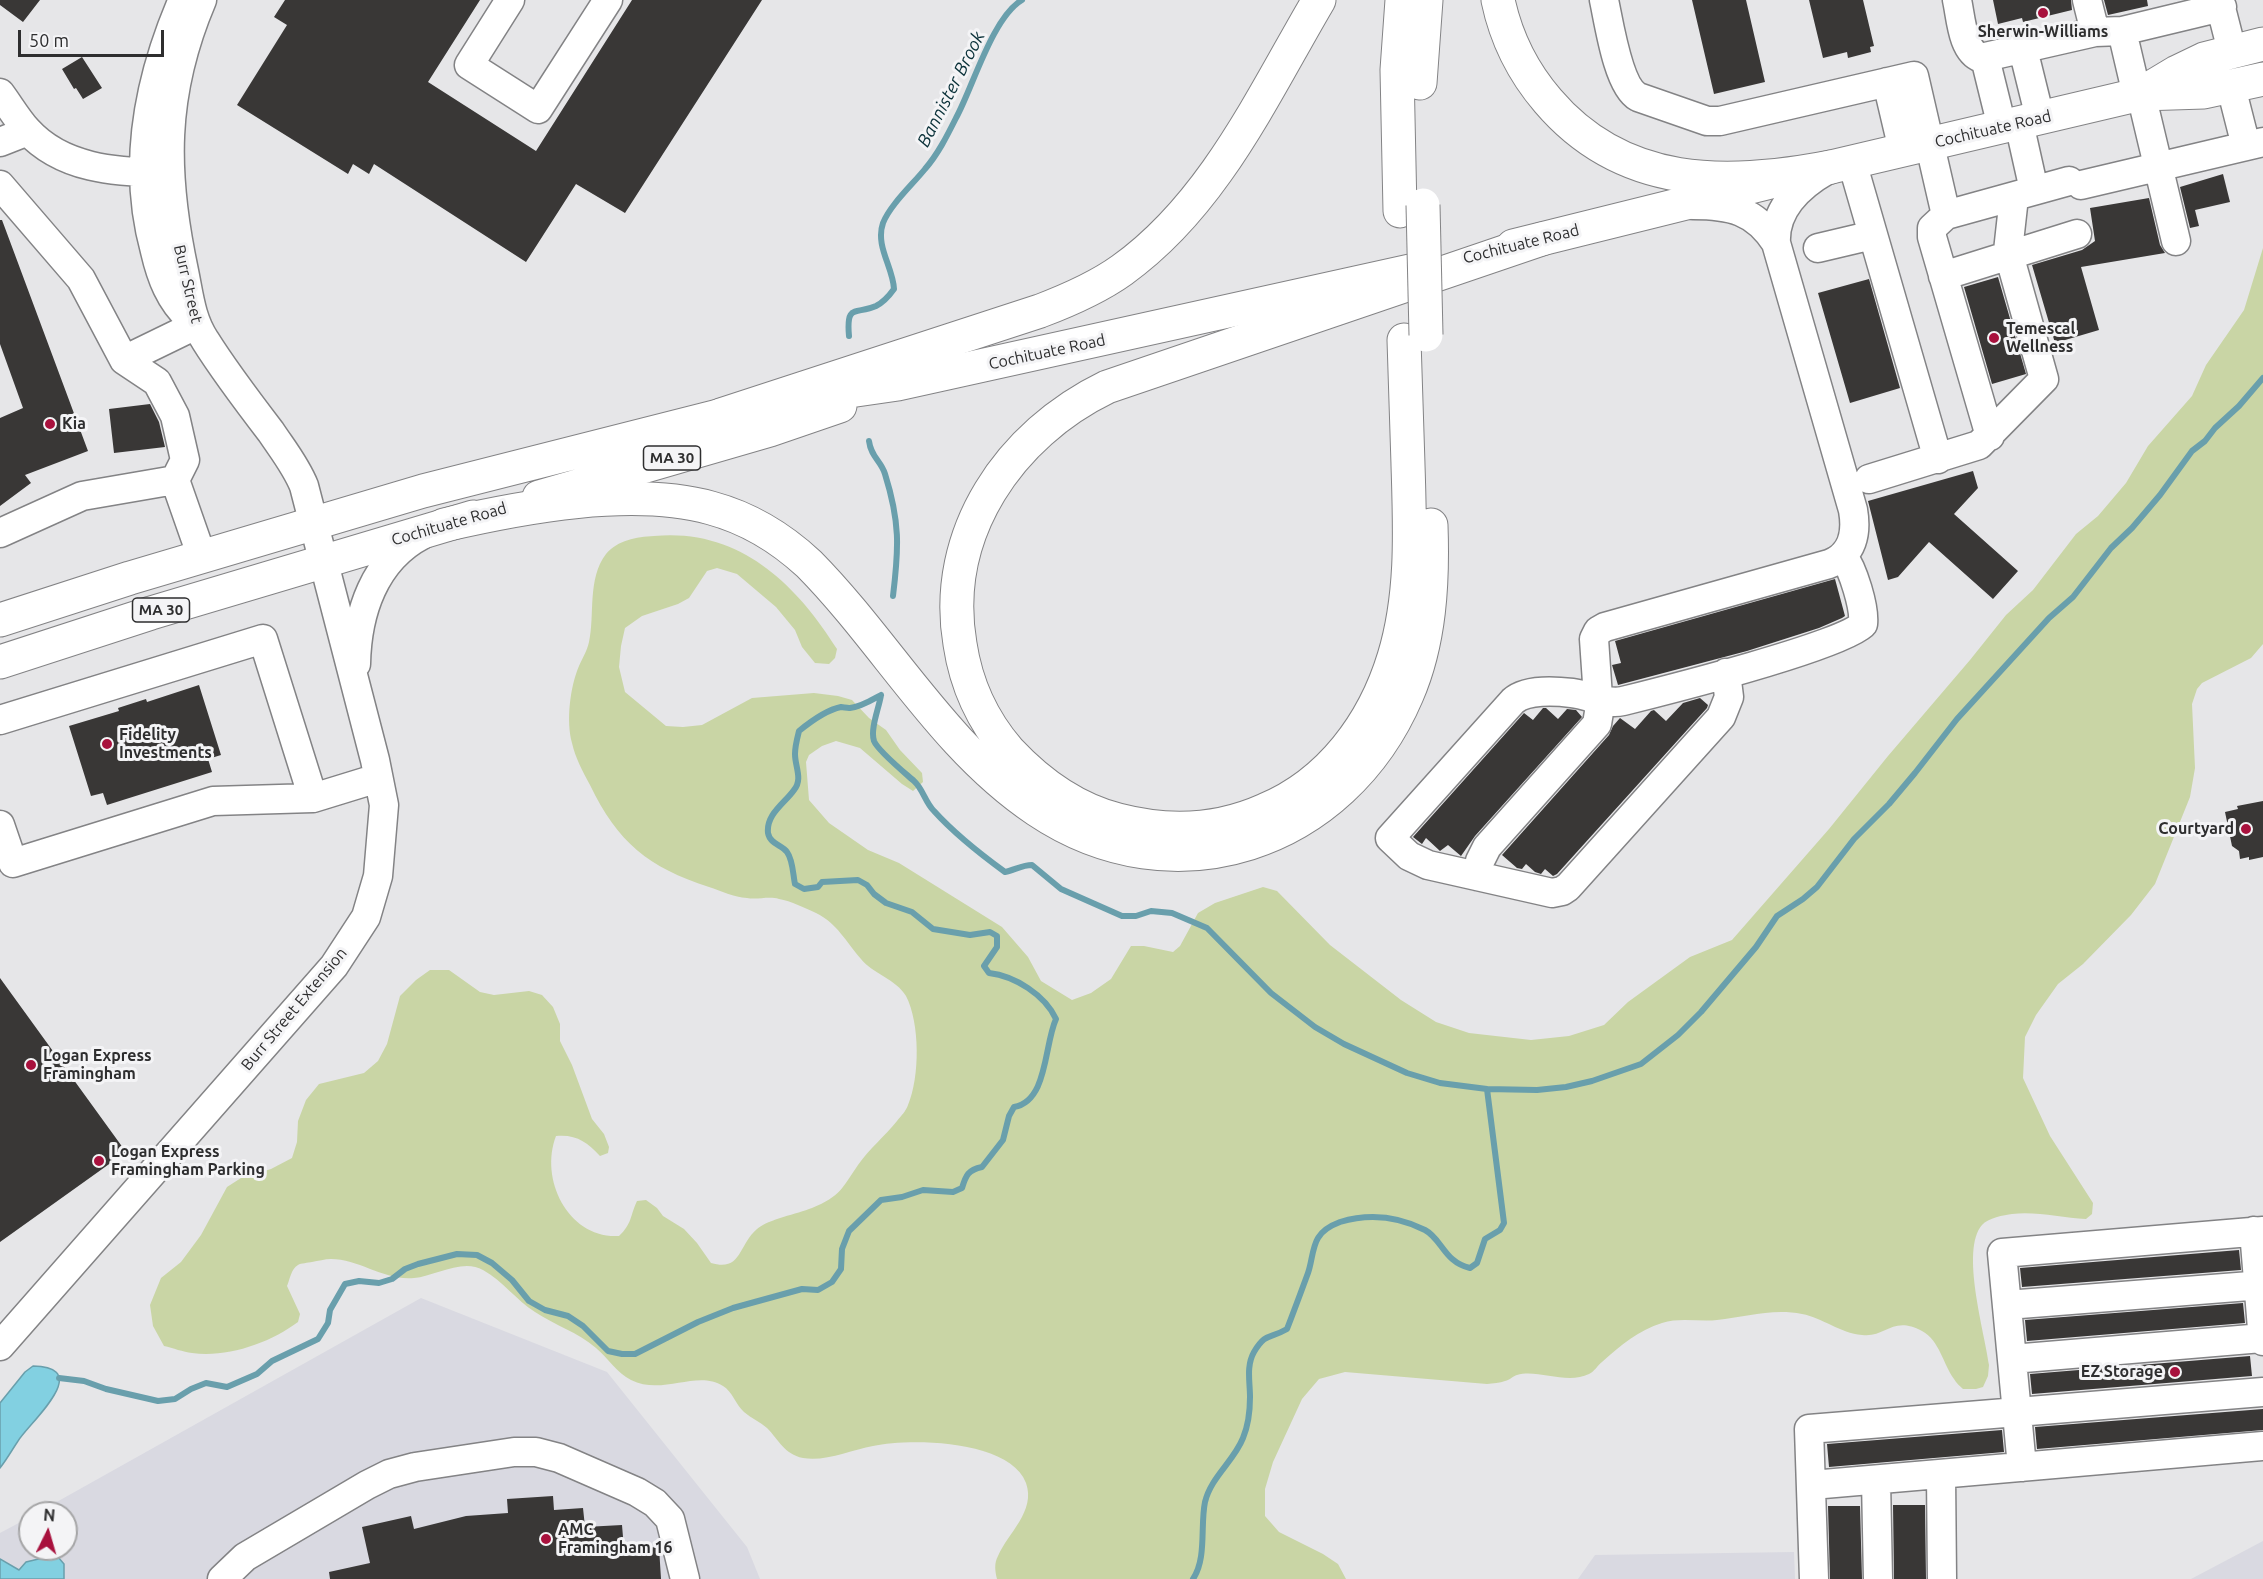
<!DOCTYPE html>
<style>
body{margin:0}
#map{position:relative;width:2263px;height:1579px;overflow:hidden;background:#e6e6e8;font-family:Ubuntu,sans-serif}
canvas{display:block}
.north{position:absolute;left:18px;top:1501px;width:60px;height:60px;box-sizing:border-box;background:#f4f4f6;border:2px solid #a5a5a6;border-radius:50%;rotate:5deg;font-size:16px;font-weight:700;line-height:24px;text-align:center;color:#2e2e2f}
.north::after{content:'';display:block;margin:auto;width:21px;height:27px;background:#a8113d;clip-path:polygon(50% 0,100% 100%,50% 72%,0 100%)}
.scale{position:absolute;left:18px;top:30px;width:146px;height:27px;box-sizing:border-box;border:3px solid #2e2e2f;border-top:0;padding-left:8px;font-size:18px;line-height:21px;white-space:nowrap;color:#2e2e2f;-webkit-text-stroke:4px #f4f4f6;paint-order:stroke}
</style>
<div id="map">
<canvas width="2263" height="1579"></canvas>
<div class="north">N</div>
<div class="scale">50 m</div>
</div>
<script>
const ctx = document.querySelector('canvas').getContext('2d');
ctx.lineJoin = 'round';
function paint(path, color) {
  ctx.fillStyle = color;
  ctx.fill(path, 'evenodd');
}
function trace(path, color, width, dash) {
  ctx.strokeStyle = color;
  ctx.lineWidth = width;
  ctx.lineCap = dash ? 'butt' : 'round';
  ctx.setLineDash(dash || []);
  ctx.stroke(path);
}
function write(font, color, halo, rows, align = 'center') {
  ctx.font = font + ' Ubuntu,sans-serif';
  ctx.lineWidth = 6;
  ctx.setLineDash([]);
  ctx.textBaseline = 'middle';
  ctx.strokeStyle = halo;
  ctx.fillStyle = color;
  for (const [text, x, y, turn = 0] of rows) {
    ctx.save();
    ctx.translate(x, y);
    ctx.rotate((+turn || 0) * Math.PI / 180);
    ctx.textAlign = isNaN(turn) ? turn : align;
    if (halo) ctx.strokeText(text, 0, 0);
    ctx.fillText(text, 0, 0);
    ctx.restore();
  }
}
paint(new Path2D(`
 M421 1298 607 1372 747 1547 760 1579H0V1533L30 1517V1549H66V1513H37Z
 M2263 1541V1579H2191Z
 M1794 1552 1795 1579H1578L1595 1555Z`), '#d9d9e1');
paint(new Path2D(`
 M2263 248V644L2251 658 2202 683 2197 689 2192 704 2195 768 2190 797 2155 884 2131 915 2083 964 2058 984 2036 1015 2025 1037 2023 1078 2050 1136 2093 1203 2092 1214 2086 1219C2062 1218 2036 1211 2012 1214 2004 1215 1988 1218 1982 1225 1960 1250 1985 1333 1989 1365L1988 1376 1983 1387 1976 1389H1963C1960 1386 1956 1383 1954 1379 1943 1364 1940 1341 1922 1331 1892 1315 1886 1338 1862 1335 1840 1333 1823 1318 1802 1314 1773 1308 1745 1317 1717 1320 1699 1322 1680 1317 1662 1323 1639 1330 1621 1345 1602 1362 1598 1365 1594 1372 1589 1374 1567 1385 1538 1369 1517 1375 1513 1376 1510 1380 1505 1381 1500 1383 1493 1383 1487 1384L1345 1372 1319 1379 1302 1399 1273 1462 1265 1489V1516L1279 1532 1323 1554 1338 1564 1346 1579H997C995 1571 994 1563 998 1556 1008 1533 1036 1511 1026 1483 1010 1440 911 1438 873 1446 851 1450 825 1462 803 1458 784 1454 779 1440 767 1428 760 1422 751 1418 744 1412 736 1405 732 1391 723 1386 697 1369 663 1396 631 1380 617 1373 608 1358 596 1348 578 1332 554 1325 535 1312 516 1300 503 1281 483 1270 463 1258 435 1276 414 1278 385 1281 359 1259 331 1259 325 1259 318 1261 312 1262 308 1263 301 1263 298 1265 291 1269 290 1279 287 1286L300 1314 298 1322C270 1343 227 1358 192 1353 183 1352 173 1348 164 1346L153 1326 150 1305 161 1278 181 1262 201 1235 227 1187 241 1178 271 1169 292 1158 297 1142 298 1121 306 1100 319 1084 364 1073 378 1061 387 1044 400 996 416 980 430 970H449L480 992 494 995 529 991 542 995 553 1007 560 1024V1041L572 1065 592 1119 604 1134 609 1147 608 1153 600 1156C587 1142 576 1134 556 1136 539 1180 569 1239 619 1236 632 1224 630 1216 637 1201L646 1200 657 1208 663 1216 684 1229 697 1243 711 1263C742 1272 738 1245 757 1229 769 1219 797 1214 812 1208 841 1196 842 1188 858 1165 869 1149 885 1136 897 1121 901 1116 906 1111 908 1105 920 1077 920 1023 906 996 896 979 873 974 861 959 846 942 837 923 816 913 805 908 791 901 779 899 769 896 757 900 747 898 734 897 721 891 709 887 648 867 618 843 590 785 583 772 575 757 572 743 566 721 570 687 579 666 583 657 587 651 589 642 595 615 587 579 606 554 618 540 636 537 654 536 738 528 795 582 837 649L835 658 829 664 815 663 802 647 795 630 776 607 737 574 717 568 707 571 689 598 678 604 642 616 625 628 621 646 619 667 625 692 666 726 683 727 702 725 752 698 814 693 838 696 852 700 869 718 886 730 900 750 922 773 923 782 913 791 902 784 860 748 836 741 822 746 809 755 806 762 809 800 829 823 868 850 899 863 1002 927 1028 957 1041 981 1072 1000 1091 993 1111 979 1131 946H1144L1173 952 1180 946 1198 913 1215 903 1263 887 1277 891 1330 945 1401 1000 1436 1022 1469 1033 1531 1040 1569 1036 1604 1025 1628 1002 1690 957 1732 940 1829 829 1888 756 1970 660 2006 615 2033 590 2076 534 2098 516 2126 483 2148 446 2192 396 2206 365 2244 310Z`), '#c9d5a5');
const water = new Path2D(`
 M33 1366C95 1367 30 1422 18 1441 12 1450 7 1459 0 1468V1403L25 1372Z
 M51 1556 58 1557 64 1564V1579H0V1559L19 1570 26 1562Z`);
paint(water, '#82d0e1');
trace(water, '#699fac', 1.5);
trace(new Path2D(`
 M849 336C846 303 856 315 876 306 884 302 889 296 894 289 893 267 875 246 883 223 890 205 913 184 925 169 938 154 947 136 956 118 973 87 992 18 1022 0
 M869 441C871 457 881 461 885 474 900 522 899 547 893 596
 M881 695C879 708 870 729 874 741 878 751 905 773 914 781 923 789 925 802 934 811 953 832 983 856 1005 872 1015 870 1022 865 1032 865L1061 889 1122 916H1136L1151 911 1172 913 1207 928 1271 993 1315 1027 1344 1044 1407 1073 1440 1083 1487 1089 1504 1223 1500 1230 1485 1239 1477 1263 1470 1268C1444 1262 1442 1239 1425 1230 1397 1216 1370 1213 1340 1222 1332 1225 1323 1229 1318 1238 1312 1248 1312 1262 1308 1273 1301 1292 1294 1311 1287 1329 1270 1339 1266 1332 1254 1352 1246 1366 1250 1382 1250 1397 1250 1411 1248 1426 1243 1438 1234 1461 1211 1477 1205 1502 1200 1526 1207 1558 1193 1579
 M1487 1089 1537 1090 1566 1087 1592 1081 1641 1064 1678 1035 1701 1012 1756 947 1777 916 1803 899 1817 887 1854 839 1889 804 1915 773 1957 719 2049 618 2073 597 2111 548 2132 528 2160 495 2192 451 2205 441 2215 428 2239 406 2263 378
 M59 1378 84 1381 106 1389 158 1401 175 1399 191 1389 206 1383 227 1387 257 1374 272 1361 318 1339 328 1323 330 1310 345 1284 359 1281 379 1283 392 1279 405 1269 418 1264 457 1254 477 1255 492 1263 512 1280 529 1301 545 1310 568 1316 583 1326 608 1351 622 1354H635L698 1322 733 1308 802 1289 818 1290 832 1282 841 1269 842 1249 849 1231 881 1200 902 1197 923 1190 953 1192 962 1188C966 1175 968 1170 982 1167L1003 1140 1009 1116 1014 1107C1048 1101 1044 1045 1056 1019 1045 995 1015 976 989 973L984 966 997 947V936L990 932 970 935 933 929 912 912 886 903 874 894 867 885 858 880 822 882 818 887 804 889 795 884C793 875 793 860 787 852 782 845 770 844 768 833 766 814 785 803 794 790 803 779 795 767 795 754 795 746 797 739 799 731 810 722 826 710 841 707 841 707 849 708 850 708 861 707 872 700 881 695`), '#699fac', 6);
paint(new Path2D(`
 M0 0H40L23 22 0 5Z
 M285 0H480L428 82 536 151 632 0H762L625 213 576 184 526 262 374 164 369 174 353 164 348 174 237 105 287 25 274 17Z
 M1692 0H1746L1765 82 1714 94Z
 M1809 0H1863L1874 46 1870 47 1871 52 1848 58 1847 52 1823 58Z
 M1993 0H2071L2072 10 2023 22 2022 18 1998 24Z
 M2104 0H2147L2148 6 2108 15Z
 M82 57 102 88 83 99 76 88 74 89 62 69Z
 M2223 174 2230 202 2195 210 2199 226 2190 228 2180 187Z
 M2149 198 2160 245 2165 253 2081 267 2099 330 2055 343 2032 265 2082 250 2095 241 2090 208Z
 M0 220H2L88 451 25 475 31 483 0 506V418L23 408 0 344Z
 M1998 277 2026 374 1992 384 1964 287Z
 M1869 279 1900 388 1850 403 1818 293Z
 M150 404 159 422 165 447 114 453 109 409Z
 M1973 471 1978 488 1954 514 2018 571 1993 599 1929 542 1898 577 1888 580 1868 501Z
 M1835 579 1845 616 1842 618 1819 628 1747 651 1618 685 1612 665 1621 663 1615 641Z
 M199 685 221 755 208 759 212 772 107 805 103 793 91 796 69 726 119 711 118 708 146 699 147 702Z
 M1700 698 1708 705 1707 708 1557 874 1553 876 1545 869 1541 874 1535 872 1526 864 1522 869 1517 868 1502 855 1609 735 1613 726 1620 718 1635 729 1651 711 1654 710 1666 721 1683 703Z
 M1543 708H1546L1558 719 1567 709 1576 710 1582 717 1475 836 1461 856 1448 845 1440 851 1426 838 1422 844 1413 837 1524 713 1533 720Z
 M2263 801V857L2249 860V857L2240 859 2239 851 2232 846 2225 812 2238 809 2237 806Z
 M0 978 126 1152 0 1242Z
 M2239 1250 2241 1270 2022 1287 2020 1268Z
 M2243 1303 2245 1323 2027 1341 2025 1320Z
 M2250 1356 2252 1376 2032 1394 2030 1374Z
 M2263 1409V1430L2037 1449 2035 1427Z
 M2002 1430 2004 1452 1829 1467 1827 1444Z
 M553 1496 554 1510 583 1508 585 1527 622 1525 624 1549 659 1547 661 1579H330L329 1572 370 1563 362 1527 411 1516 414 1529 466 1516 508 1513 507 1499Z
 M1893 1505H1925L1926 1579H1894Z
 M1828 1506H1860L1862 1579H1830Z`), '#393736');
const minor = new Path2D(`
 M510 0 469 65 538 109 608 0
 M1604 0C1609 23 1618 86 1638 97L1707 121H1720L1914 76 1946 215
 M1957 0C1961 18 1962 51 1981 58L2095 32 2122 31 2222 7
 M2087 0 2095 32
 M2219 0 2232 51
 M181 4C148 82 132 168 155 251 161 277 170 301 190 319
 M2122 31 2137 95
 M2023 49 2040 118
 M1985 58 2002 127
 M1887 82 1903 150
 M2231 87 2246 146
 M0 93C9 105 17 119 27 130 62 169 116 172 164 173
 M2141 94 2176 241
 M2019 123 2034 190
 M0 142 28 131
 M1852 162 1938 459
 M0 185 81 279 124 360 196 325
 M2081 185 2263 142
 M1693 205C1730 205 1755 210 1776 243
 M1818 248 1873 235
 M1943 276 2077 234
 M124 360 157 382 175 416 185 460 175 480 202 557
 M1990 436 1932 237V228L1946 215 2069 181
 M1869 479 1979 445 2044 379 2008 251 2014 197
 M0 533 82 496 175 480
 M356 664C357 613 374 560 422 535
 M1726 673 1729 697 1721 717 1568 887 1562 891 1552 893 1428 865 1409 856 1390 838 1513 701C1526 689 1556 691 1572 693 1590 695 1606 705 1623 701 1659 692 1850 644 1863 624 1865 608 1853 569 1843 556
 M0 720 263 639 313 798
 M0 825 13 863 213 801 313 798 378 778
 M1477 876 1480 861 1487 847 1597 724 1599 712 1594 639 1598 631 1605 627 1829 564C1853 555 1857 533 1853 510L1776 243C1774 209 1799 186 1827 170
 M2254 1231 2263 1341
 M2007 1305 2263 1285
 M0 1346 334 966 366 917 378 876 384 805 375 760 304 486C296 466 283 450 271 432 248 402 225 372 205 340 191 319 189 295 184 271 163 173 162 94 202 0
 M2012 1359 2263 1338
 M2022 1467 2002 1253 2263 1231
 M1941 1474 1942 1579
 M1876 1480 1878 1579
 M1812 1485 2263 1446
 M222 1579 245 1557 367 1485 389 1474 415 1467 514 1452H536L559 1458 637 1492 655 1503 670 1519 685 1579
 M1814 1579 1809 1429 2263 1392`);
const major = new Path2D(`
 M2142 93 2177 72 2204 59 2263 44
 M1513 246 1831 167 2141 94 2204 92 2263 79
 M801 398 898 384 1414 270
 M539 497 770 430 840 406
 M0 620 130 578 423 491 750 408
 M0 662 151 613 473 517`);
const highway = new Path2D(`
 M1498 0C1506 38 1523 72 1548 101 1623 189 1727 187 1831 167
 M1420 83 1426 0
 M1400 211 1397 70 1402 0
 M1404 340C1405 381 1407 423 1408 465 1410 529 1413 595 1394 657 1374 723 1330 783 1265 810 1218 831 1168 833 1118 820 1075 809 1039 783 1009 751 983 721 966 684 960 644 941 533 1010 434 1107 387L1542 239
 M721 415 1040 311C1069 300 1097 288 1122 270 1214 204 1263 95 1319 0
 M444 525C522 507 632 486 711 508 748 518 781 538 809 564 887 643 943 747 1037 810 1174 902 1343 845 1407 695 1430 642 1433 583 1431 525`);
trace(minor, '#838385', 31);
trace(major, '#838385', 35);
trace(highway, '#838385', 35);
trace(minor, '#fff', 28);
trace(major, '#fff', 33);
trace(highway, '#fff', 33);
const highwayBridge = new Path2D(`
 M1423 205 1426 335`);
trace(highwayBridge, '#838385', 35, []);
trace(highwayBridge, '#fff', 33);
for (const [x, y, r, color] of [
 [2043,13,6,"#a8113d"],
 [1994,338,6,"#a8113d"],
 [50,424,6,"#a8113d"],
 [107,744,6,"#a8113d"],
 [2246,829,6,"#a8113d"],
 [31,1065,6,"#a8113d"],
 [99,1161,6,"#a8113d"],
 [2175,1372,6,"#a8113d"],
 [546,1539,6,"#a8113d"]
]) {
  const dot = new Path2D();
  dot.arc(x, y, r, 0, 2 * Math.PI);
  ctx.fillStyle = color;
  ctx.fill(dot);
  trace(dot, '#f4f4f6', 2);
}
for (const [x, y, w] of [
 [672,458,57],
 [161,610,57]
]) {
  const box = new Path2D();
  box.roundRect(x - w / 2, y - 12, w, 24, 4.5);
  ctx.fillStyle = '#f4f4f6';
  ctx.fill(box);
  trace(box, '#2e2e2f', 1.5);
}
write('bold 15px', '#2e2e2f', null, [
 ["MA 30",672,458],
 ["MA 30",161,610]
]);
write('bold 16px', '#2e2e2f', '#f4f4f6', [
 ["Sherwin-Williams",2043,32,"center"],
 ["Temescal",2006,329],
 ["Wellness",2006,347],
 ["Kia",62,424],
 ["Fidelity",119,735],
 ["Investments",119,753],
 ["Courtyard",2234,829,"right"],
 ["Logan Express",43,1056],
 ["Framingham",43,1074],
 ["Logan Express",111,1152],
 ["Framingham Parking",111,1170],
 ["EZ Storage",2163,1372,"right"],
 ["AMC",558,1530],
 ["Framingham 16",558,1548]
], 'left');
write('16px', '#2e2e2f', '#f4f4f6', [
 ["Cochituate Road",1993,129,-13],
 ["Cochituate Road",1521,244,-14],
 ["Burr Street",188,284,77],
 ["Cochituate Road",1047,352,-12],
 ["Cochituate Road",449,524,-16],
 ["Burr Street Extension",294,1009,-50]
]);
write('italic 18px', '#093038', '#f4f4f6', [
 ["Bannister Brook",951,89,-63]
]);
</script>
